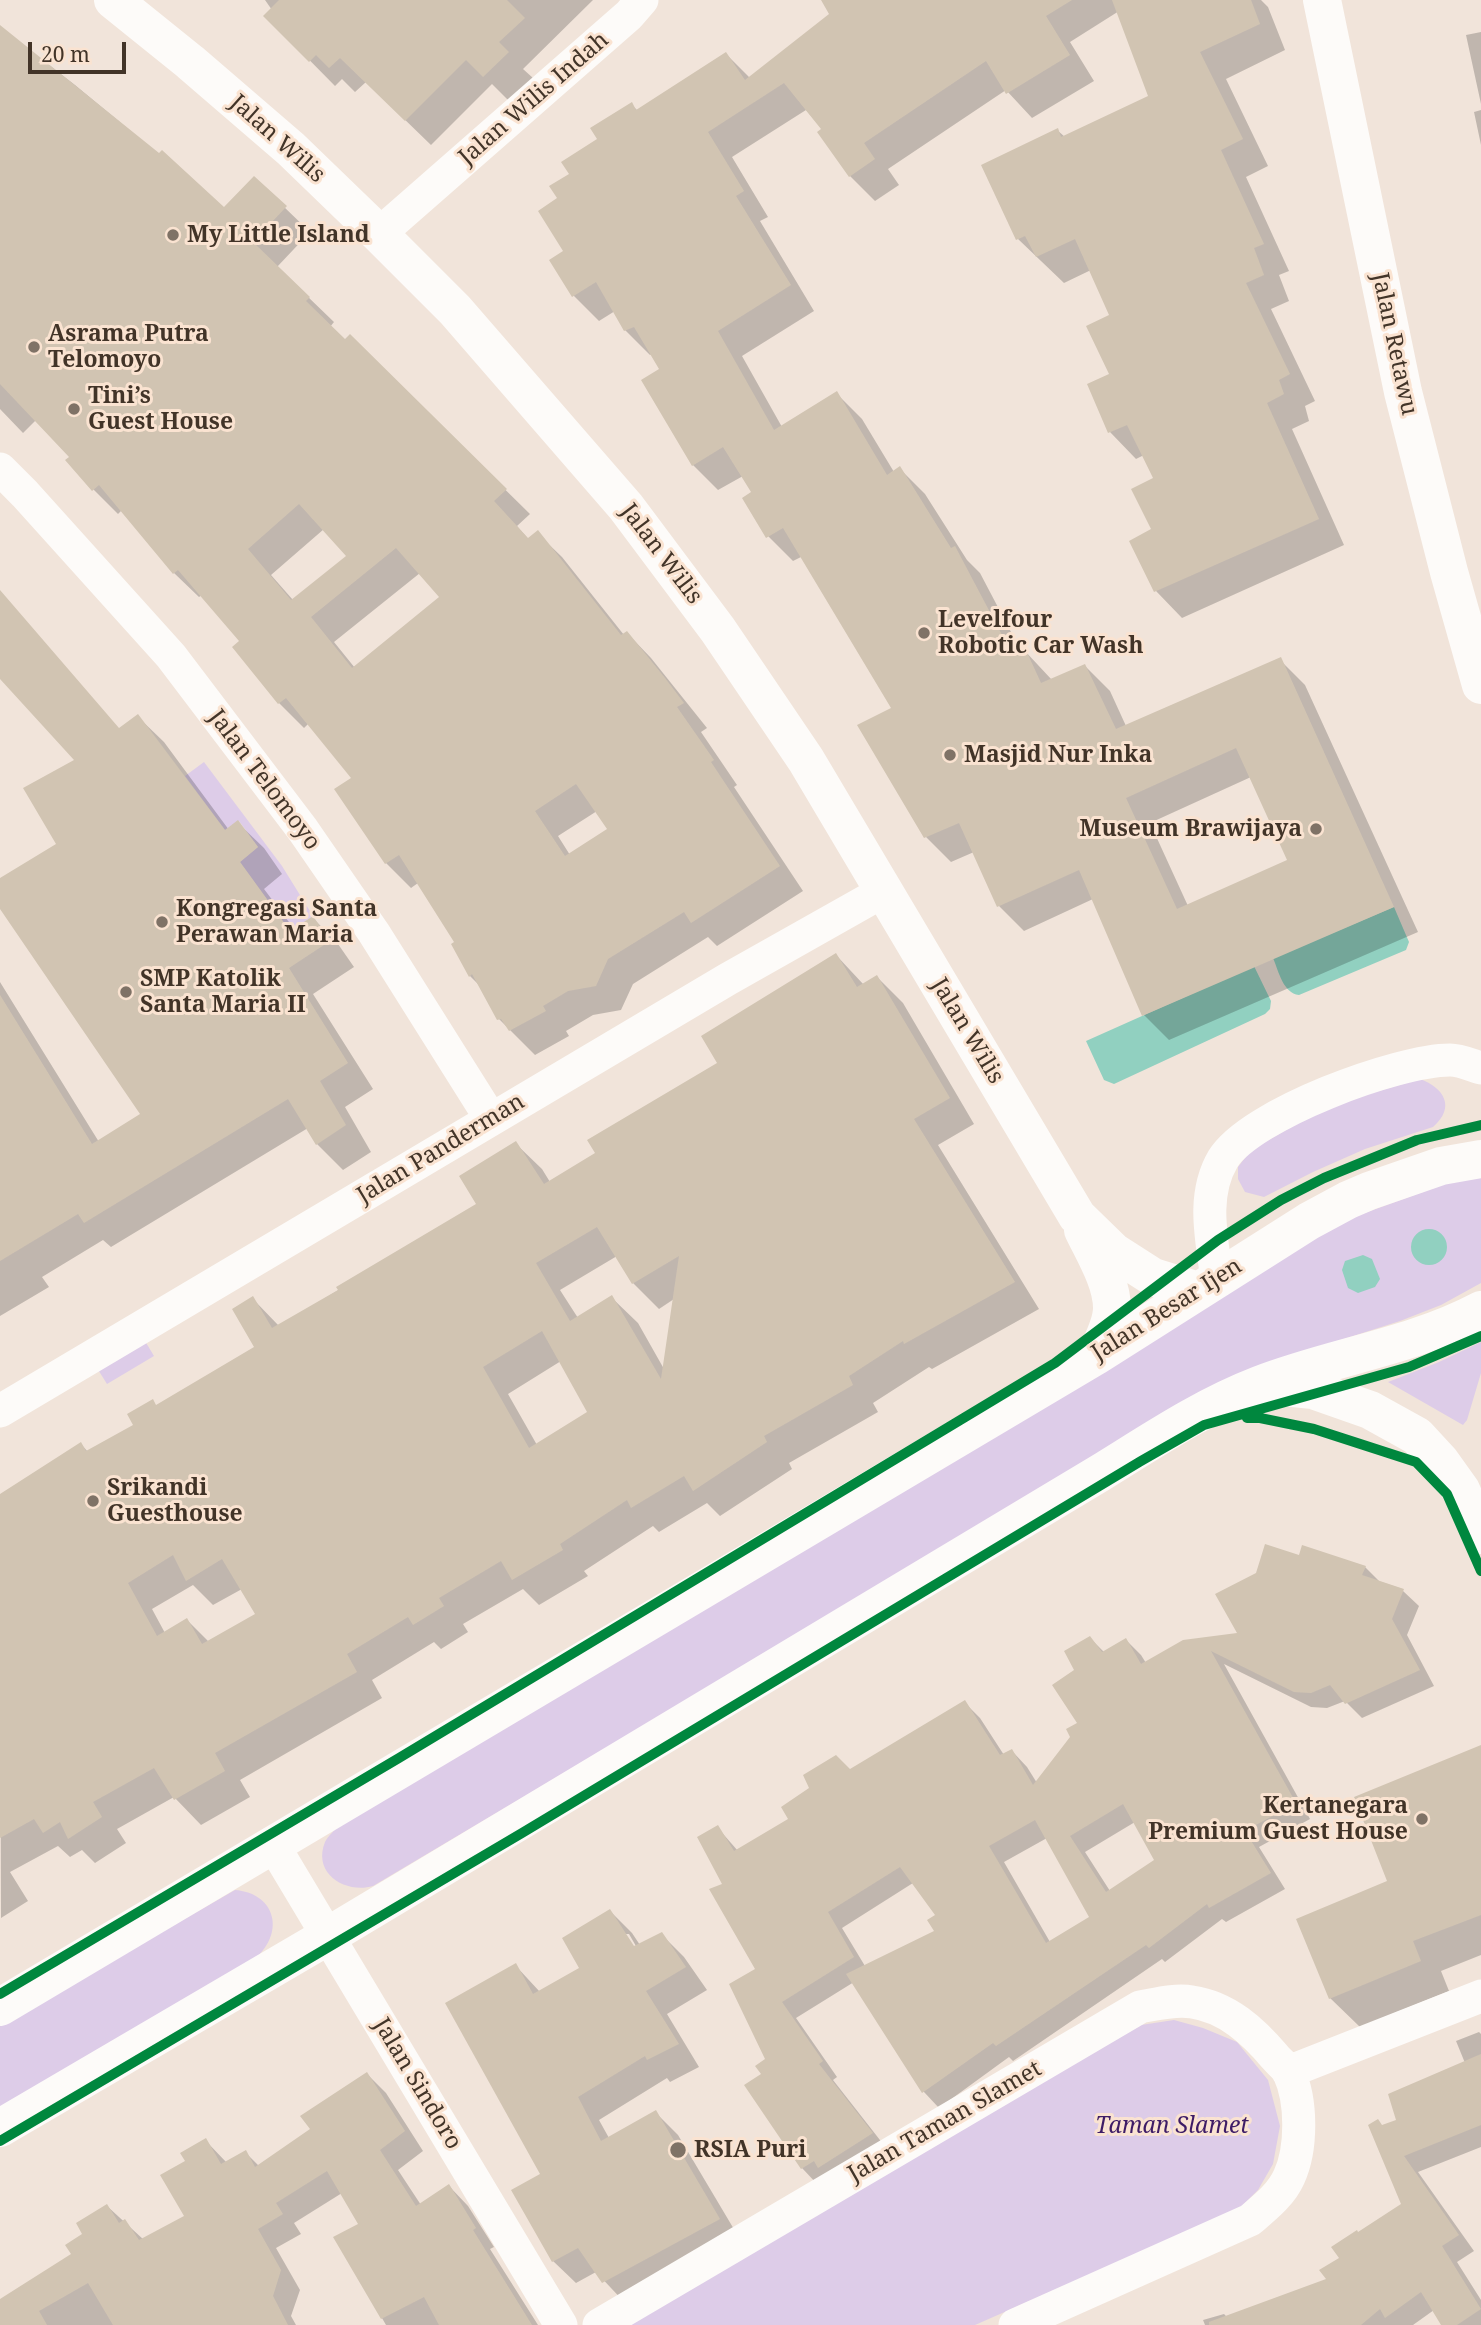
<!DOCTYPE html>
<meta charset="utf-8">
<style>
body{margin:0}
#map{position:relative;width:1481px;height:2325px;overflow:hidden;background:#f1e4da;font-family:"Noto Serif",serif}
canvas{display:block}
.scale{position:absolute;left:28px;top:42px;width:98px;height:32px;box-sizing:border-box;border:4px solid #423428;border-top:0;padding-left:9px;font-size:21px;line-height:24px;white-space:nowrap;color:#423428;-webkit-text-stroke:5px #fae3d1;paint-order:stroke}
</style>
<div id="map">
<canvas width="1481" height="2325"></canvas>
<div class="scale">20 m</div>
</div>
<script>
const ctx = document.querySelector('canvas').getContext('2d');
ctx.lineJoin = 'round';
function paint(path, color) {
  ctx.fillStyle = color;
  ctx.fill(path, 'evenodd');
}
function trace(path, color, width, dash) {
  ctx.strokeStyle = color;
  ctx.lineWidth = width;
  ctx.lineCap = dash ? 'butt' : 'round';
  ctx.setLineDash(dash || []);
  ctx.stroke(path);
}
function write(font, color, halo, rows, align = 'center') {
  ctx.font = font + ' "Noto Serif",serif';
  ctx.lineWidth = 6;
  ctx.setLineDash([]);
  ctx.textBaseline = 'middle';
  ctx.strokeStyle = halo;
  ctx.fillStyle = color;
  for (const [text, x, y, turn = 0] of rows) {
    ctx.save();
    ctx.translate(x, y);
    ctx.rotate((+turn || 0) * Math.PI / 180);
    ctx.textAlign = isNaN(turn) ? turn : align;
    if (halo) ctx.strokeText(text, 0, 0);
    ctx.fillText(text, 0, 0);
    ctx.restore();
  }
}
paint(new Path2D(`
 M204 762 282 866 313 916 290 931 240 862 258 847 239 821 225 830 185 776Z
 M1420 1079C1444 1088 1456 1107 1433 1127L1365 1149 1313 1172 1264 1197 1245 1192 1238 1179V1167L1251 1150 1330 1105Z
 M1481 1171V1283L1441 1305 1400 1321 1275 1361 1208 1391 373 1886C346 1894 312 1874 325 1842 328 1836 335 1830 339 1825L1323 1228Z
 M145 1341 154 1356 107 1384 97 1368Z
 M1481 1342V1373L1467 1420 1463 1425 1388 1382 1439 1362Z
 M235 1890C273 1893 285 1928 259 1955L0 2108V2025Z
 M1174 2020 1203 2028 1237 2042 1268 2080 1280 2126 1273 2164 1258 2190 1239 2209 975 2325H621L1141 2025Z`), '#ddcce8');
paint(new Path2D(`
 M1394 907 1409 942 1406 950 1299 995C1283 993 1279 972 1273 958Z
 M1254 966 1271 1001 1270 1009 1265 1014 1114 1084 1104 1080 1086 1041Z
 M1411 1247a18 18 0 1 1 36 0a18 18 0 1 1-36 0Z
 M1363 1255 1372 1259 1380 1279 1375 1287 1358 1293 1348 1288 1342 1270 1345 1261Z`), '#91d0c0');
paint(new Path2D(`
 M265 0H593L523 69 533 78 509 101 492 84 431 145 366 82 355 92 342 79 335 86 266 16 272 10Z
 M831 0H1261L1268 7 1285 50 1226 79 1268 166 1246 177 1289 271 1279 275 1289 301 1271 309 1315 401 1305 406 1309 421 1292 429 1344 545 1182 618 1156 591 1153 530 1155 479 1144 455 1136 459 1110 432 1089 385 1112 374 1111 316 1091 270 1064 283 1018 239 1057 130 1065 137 1151 97 1127 6 1070 42 1094 81 1032 118 1006 90 888 169 899 185 875 201 850 176 819 133 823 130 806 110 732 157 768 217 760 221 814 311 742 356 782 427 837 394 862 419 894 472 900 469 925 494 967 560 980 573 1021 651 1024 650 1052 680 1085 666 1110 691 1126 726 1280 660 1305 685 1418 932 1169 1040 1144 1015 1093 899 1024 931 999 906 974 852 951 862 926 837 894 709 803 556 793 561 768 536 753 493 743 476 718 490 693 465 643 381 661 369 652 354 650 355 625 330 615 311 599 321 574 296 551 260 565 251 560 199 571 174 631 104 638 111 726 54 750 78 831 14ZM1251 777 1289 860 1188 906 1150 823Z
 M0 27 75 85 225 209 254 178 310 232 277 267 334 322 330 327 345 342 350 337 530 514 517 526 529 540 537 533 562 557 624 635 627 633 651 658 707 728 701 732 737 785 734 787 803 891 717 946 708 937 633 984 621 1010 593 1015 566 1031 569 1036 535 1055 499 1019 481 987 470 976 457 943 418 883 411 888 386 863 353 778 309 723 304 728 279 703 234 647 242 641 202 595 199 597 174 573 122 510 118 514 94 490 68 460 71 457 36 420 23 433 0 409ZM324 529 349 556 293 600 271 575ZM420 573 442 598 355 668 334 642ZM597 811 610 829 570 855 558 836Z
 M1481 32V104L1466 35Z
 M1481 110V145L1474 112Z
 M0 592 124 736 138 717 164 742 229 830 238 823 264 848 282 874 264 889 295 930 313 918 338 944 354 967 313 994 373 1089 345 1107 371 1152 343 1170 317 1144 308 1128 111 1247 103 1240 42 1277 49 1287 0 1316V982L99 1142 143 1115 0 906V880L59 845 77 761 0 677Z
 M836 955 864 985 877 977 903 1003 974 1124 938 1145 1039 1309 932 1369 929 1367 873 1403 878 1412 789 1463 792 1469 720 1516 707 1503 659 1532 653 1526 584 1571 588 1576 539 1605 523 1589 463 1624 468 1632 441 1649 434 1642 372 1680 382 1698 240 1780 250 1797 201 1825 174 1797 117 1829 126 1843 95 1863 82 1850 70 1857 58 1846 10 1872 28 1901 1 1918 0 1496 81 1444 88 1452 136 1426 157 1406 257 1348 253 1299 279 1326 479 1205 516 1144 542 1169 550 1182 597 1154 720 1064ZM617 1256 633 1283 659 1309 674 1299 664 1369 638 1323 612 1298 578 1318 560 1290ZM561 1361 590 1413 537 1445 508 1394ZM193 1585 213 1605 242 1589 258 1615 209 1642 187 1620 165 1633 152 1609Z
 M1300 1557 1365 1567 1381 1583 1403 1591 1419 1606 1407 1635 1434 1686 1362 1718 1345 1701 1327 1708 1311 1707 1224 1664 1310 1819 1259 1847 1285 1889 1226 1922 1222 1919 1165 1962 1162 1959 1013 2061 1009 2057 939 2108 924 2092 854 1982 796 2018 837 2077 833 2080 887 2149 817 2184 802 2168 763 2075 767 2060 757 1970 724 1885 717 1827 738 1851 791 1820 850 1771 965 1703 980 1718 1004 1755 1012 1751 1027 1767 1037 1783 1080 1724 1076 1671 1090 1638 1105 1653 1126 1640 1141 1655 1146 1663 1239 1635ZM1135 1822 1157 1861 1110 1891 1085 1852ZM1047 1838 1091 1917 1050 1942 1004 1862ZM913 1883 937 1915V1931L865 1966 842 1928Z
 M1481 1747V1955L1441 1971 1449 1991 1360 2027 1330 1998 1390 1882Z
 M610 1911 632 1933 640 1945 662 1935 684 1957 707 1990 667 2014 699 2067 670 2082 667 2078 599 2120 609 2138 656 2113 678 2135 741 2241 626 2304 596 2272 576 2283 553 2261 515 1965 540 1992 581 1968ZM624 1934H629L640 1953 637 1955Z
 M1479 2032 1481 2034V2147L1418 2172 1474 2251 1457 2262 1481 2300V2325H1443L1434 2310 1413 2325H1205L1203 2320 1224 2314 1227 2317 1329 2280 1358 2234 1404 2205 1383 2126 1399 2121 1465 2063 1456 2041Z
 M367 2074 386 2093 423 2151 398 2170 421 2205 449 2186 468 2206 494 2247 490 2249 538 2325H386L336 2238 360 2224 342 2193 294 2223 301 2234 276 2248 300 2290 291 2316 296 2325H0V2301L73 2254 85 2235 107 2206 144 2240 187 2216V2161L205 2140 227 2163 245 2152 259 2166 312 2130Z`), '#0003');
paint(new Path2D(`
 M279 0H507L525 18 499 42 509 52 483 77 466 60 405 121 340 58 329 68 316 55 309 62 263 16Z
 M821 0H1072L1046 16 1070 55 1006 94 986 61 864 143 875 159 849 177 817 132 821 129 784 83 708 132 744 191 736 196 791 285 718 331 774 430 837 391 887 475 900 466 951 548 955 546 1012 654 1025 648 1041 683 1085 664 1116 729 1281 657 1394 907 1142 1016 1079 870 997 907 959 823 924 838 857 725 891 708 783 528 766 538 742 498 751 492 723 447 692 466 641 380 659 369 634 327 624 331 596 282 572 297 549 260 563 251 538 211 557 198 549 186 569 174 561 162 597 139 590 128 632 102 636 110 726 52 745 80 829 14ZM1236 748 1287 860 1177 909 1126 798Z
 M1112 0H1251L1260 24 1200 52 1243 139 1221 150 1264 244 1254 248 1264 275 1246 283 1290 374 1279 380 1284 394 1267 403 1319 519 1154 592 1129 541 1151 529 1131 489 1153 478 1127 425 1108 433 1087 384 1109 374 1086 326 1109 315 1075 239 1036 257 1025 236 1016 240 981 165 1058 128 1061 137 1148 96Z
 M0 25 159 153 162 150 224 207 254 176 287 206 253 242 310 297 306 301 345 339 350 334 507 489 494 501 528 538 538 530 621 635 627 631 665 678 684 703 677 707 714 760 711 762 780 866 691 923 684 912 608 959 596 986 568 991 543 1006 546 1011 509 1031 501 1019 497 1020 472 974 469 977 451 944 454 942 399 855 385 864 334 789 351 778 286 698 278 704 232 647 239 641 178 570 173 574 99 485 92 491 65 460 69 457 0 384ZM299 504 346 556 291 600 248 549ZM396 548 439 597 352 668 311 617ZM576 784 607 829 565 856 535 811Z
 M0 590 119 728 138 714 225 830 238 820 258 847 240 862 290 931 313 916 330 941 289 968 348 1063 320 1081 346 1125 316 1145 288 1099 84 1223 78 1214 0 1261V995L92 1144 140 1114 0 909V878L56 844 23 788 74 760 0 679Z
 M836 953 857 987 877 975 950 1098 914 1119 1015 1282 904 1344 903 1341 849 1376 853 1385 764 1436 767 1442 693 1491 684 1476 631 1508 627 1500 560 1544 563 1550 512 1580 501 1561 439 1598 444 1606 413 1625 408 1617 347 1654 357 1672 215 1753 225 1771 174 1800 154 1768 93 1802 102 1817 68 1839 60 1822 43 1833 34 1819 0 1838V1494L81 1442 86 1451 133 1425 127 1414 153 1399 156 1405 254 1347 232 1309 253 1296 272 1328 338 1290 336 1287 476 1204 459 1176 516 1141 544 1184 595 1153 587 1140 717 1063 701 1036ZM597 1227 632 1284 679 1256 661 1379 612 1295 570 1321 536 1263ZM542 1331 587 1412 529 1448 483 1367ZM173 1555 186 1581 222 1559 255 1614 202 1644 187 1618 157 1636 128 1583Z
 M1265 1544 1299 1555 1302 1545 1366 1566 1362 1575 1404 1589 1392 1619 1420 1670 1345 1704 1330 1685 1311 1693 1294 1692 1211 1651 1296 1803 1245 1831 1271 1873 1209 1908 1207 1904 1149 1948 1146 1945 996 2046 993 2043 922 2093 846 1974 934 1931 927 1920 935 1915 900 1867 828 1912 854 1957 782 2002 823 2061 819 2064 873 2133 818 2168 814 2161 801 2169 744 2085 761 2074 755 2066 765 2059 729 1984 755 1969 709 1889 722 1884 697 1837 718 1825 734 1851 788 1819 781 1807 809 1788 803 1775 836 1755 850 1769 965 1700 1000 1755 1012 1749 1033 1785 1070 1737 1066 1729 1077 1723 1052 1685 1074 1670 1064 1651 1090 1636 1102 1652 1126 1638 1141 1664 1183 1640 1237 1633 1215 1594 1256 1573ZM1123 1804 1154 1860 1106 1892 1070 1836ZM1035 1820 1089 1917 1046 1943 989 1846Z
 M1481 1745V1915L1413 1941 1421 1961 1329 1999 1296 1919 1387 1881 1354 1797Z
 M610 1909 634 1946 662 1932 686 1967 646 1991 679 2044 647 2060 645 2056 578 2097 601 2141 656 2110 720 2219 602 2283 578 2248 552 2262 511 2190 540 2174 445 2003 516 1963 533 1994 579 1968 562 1938Z
 M1481 2054V2125L1404 2156 1459 2235 1442 2246 1481 2309 1457 2325H1441L1421 2292 1385 2318 1380 2309 1361 2325H1209V2322L1326 2279 1319 2270 1339 2258 1331 2247 1357 2230 1358 2232 1401 2204 1368 2125 1378 2119 1382 2125 1396 2120 1388 2094Z
 M367 2072 405 2131 380 2150 416 2206 449 2184 476 2228 473 2230 532 2325H439L424 2297 381 2319 333 2237 358 2224 327 2171 276 2203 283 2214 258 2229 281 2270 273 2296 288 2325H113L88 2283 39 2311 47 2325H0V2299L71 2254 65 2245 82 2234 76 2223 107 2204 119 2223 125 2219 139 2240 184 2216 160 2175 185 2161 180 2153 206 2138 221 2164 246 2150 255 2167 310 2129 300 2116Z`), '#d1c4b2');
trace(new Path2D(`
 M379 234 629 15 642 0
 M0 469 25 494 171 656 303 830 374 933 491 1119
 M1217 1279C1212 1240 1201 1196 1223 1159 1251 1114 1398 1060 1450 1060 1460 1060 1471 1065 1481 1068
 M0 1411 728 979 884 891
 M272 1843 561 2325
 M1288 2072 1481 1996
 M599 2325 1140 2007C1157 2004 1175 1999 1192 2002 1227 2007 1253 2031 1275 2057 1279 2062 1286 2067 1289 2073 1302 2101 1302 2149 1289 2177 1281 2195 1264 2208 1250 2220L1015 2325`), '#fdfbf9', 33);
trace(new Path2D(`
 M113 0 190 62 291 149 379 234 455 310 626 507 718 630 806 760 1077 1216 1114 1252 1153 1277 1198 1291
 M1322 0 1403 392 1449 572 1481 685
 M1083 1230C1094 1253 1112 1282 1112 1308 1112 1325 1102 1341 1096 1356
 M1273 1386 1313 1390 1370 1410 1417 1436 1441 1462 1461 1490 1481 1535
 M0 2007 1096 1356 1309 1221 1348 1200 1369 1191 1441 1166 1481 1159
 M0 2128 328 1936 1100 1473C1152 1441 1202 1407 1259 1385 1331 1357 1411 1347 1481 1310`), '#fdfbf9', 38);
trace(new Path2D(`
 M1247 1418H1260L1314 1429 1416 1462 1447 1494 1481 1571
 M0 1994 399 1758 1055 1363 1218 1240 1281 1200 1324 1178 1417 1140 1481 1125
 M0 2141 522 1833 1141 1461 1204 1425 1409 1367 1481 1336`), '#00873e', 10);
for (const [x, y, r, color] of [
 [173,235,7,"#7f7266"],
 [34,347,7,"#7f7266"],
 [74,409,7,"#7f7266"],
 [924,633,7,"#7f7266"],
 [950,755,7,"#7f7266"],
 [1316,829,7,"#7f7266"],
 [162,922,7,"#7f7266"],
 [126,992,7,"#7f7266"],
 [93,1501,7,"#7f7266"],
 [1422,1819,7,"#7f7266"],
 [678,2150,9,"#7f7266"]
]) {
  const dot = new Path2D();
  dot.arc(x, y, r, 0, 2 * Math.PI);
  ctx.fillStyle = color;
  ctx.fill(dot);
  trace(dot, '#fae3d1', 2.5);
}
write('23px', '#423428', '#fae3d1', [
 ["Jalan Wilis Indah",534,99,-41],
 ["Jalan Wilis",277,139,42],
 ["Jalan Retawu",1394,344,78],
 ["Jalan Wilis",661,554,53],
 ["Jalan Telomoyo",264,780,53],
 ["Jalan Wilis",967,1031,59],
 ["Jalan Panderman",441,1149,-31],
 ["Jalan Besar Ijen",1167,1310,-32],
 ["Jalan Sindoro",417,2084,59],
 ["Jalan Taman Slamet",945,2122,-30]
]);
write('bold 23px', '#423428', '#fae3d1', [
 ["My Little Island",187,235],
 ["Asrama Putra",48,334],
 ["Telomoyo",48,360],
 ["Tini’s",88,396],
 ["Guest House",88,422],
 ["Levelfour",938,620],
 ["Robotic Car Wash",938,646],
 ["Masjid Nur Inka",964,755],
 ["Museum Brawijaya",1302,829,"right"],
 ["Kongregasi Santa",176,909],
 ["Perawan Maria",176,935],
 ["SMP Katolik",140,979],
 ["Santa Maria II",140,1005],
 ["Srikandi",107,1488],
 ["Guesthouse",107,1514],
 ["Kertanegara",1408,1806,"right"],
 ["Premium Guest House",1408,1832,"right"],
 ["RSIA Puri",694,2150]
], 'left');
write('italic 23px', '#3e1c66', '#fae3d1', [
 ["Taman Slamet",1172,2126]
]);
</script>
